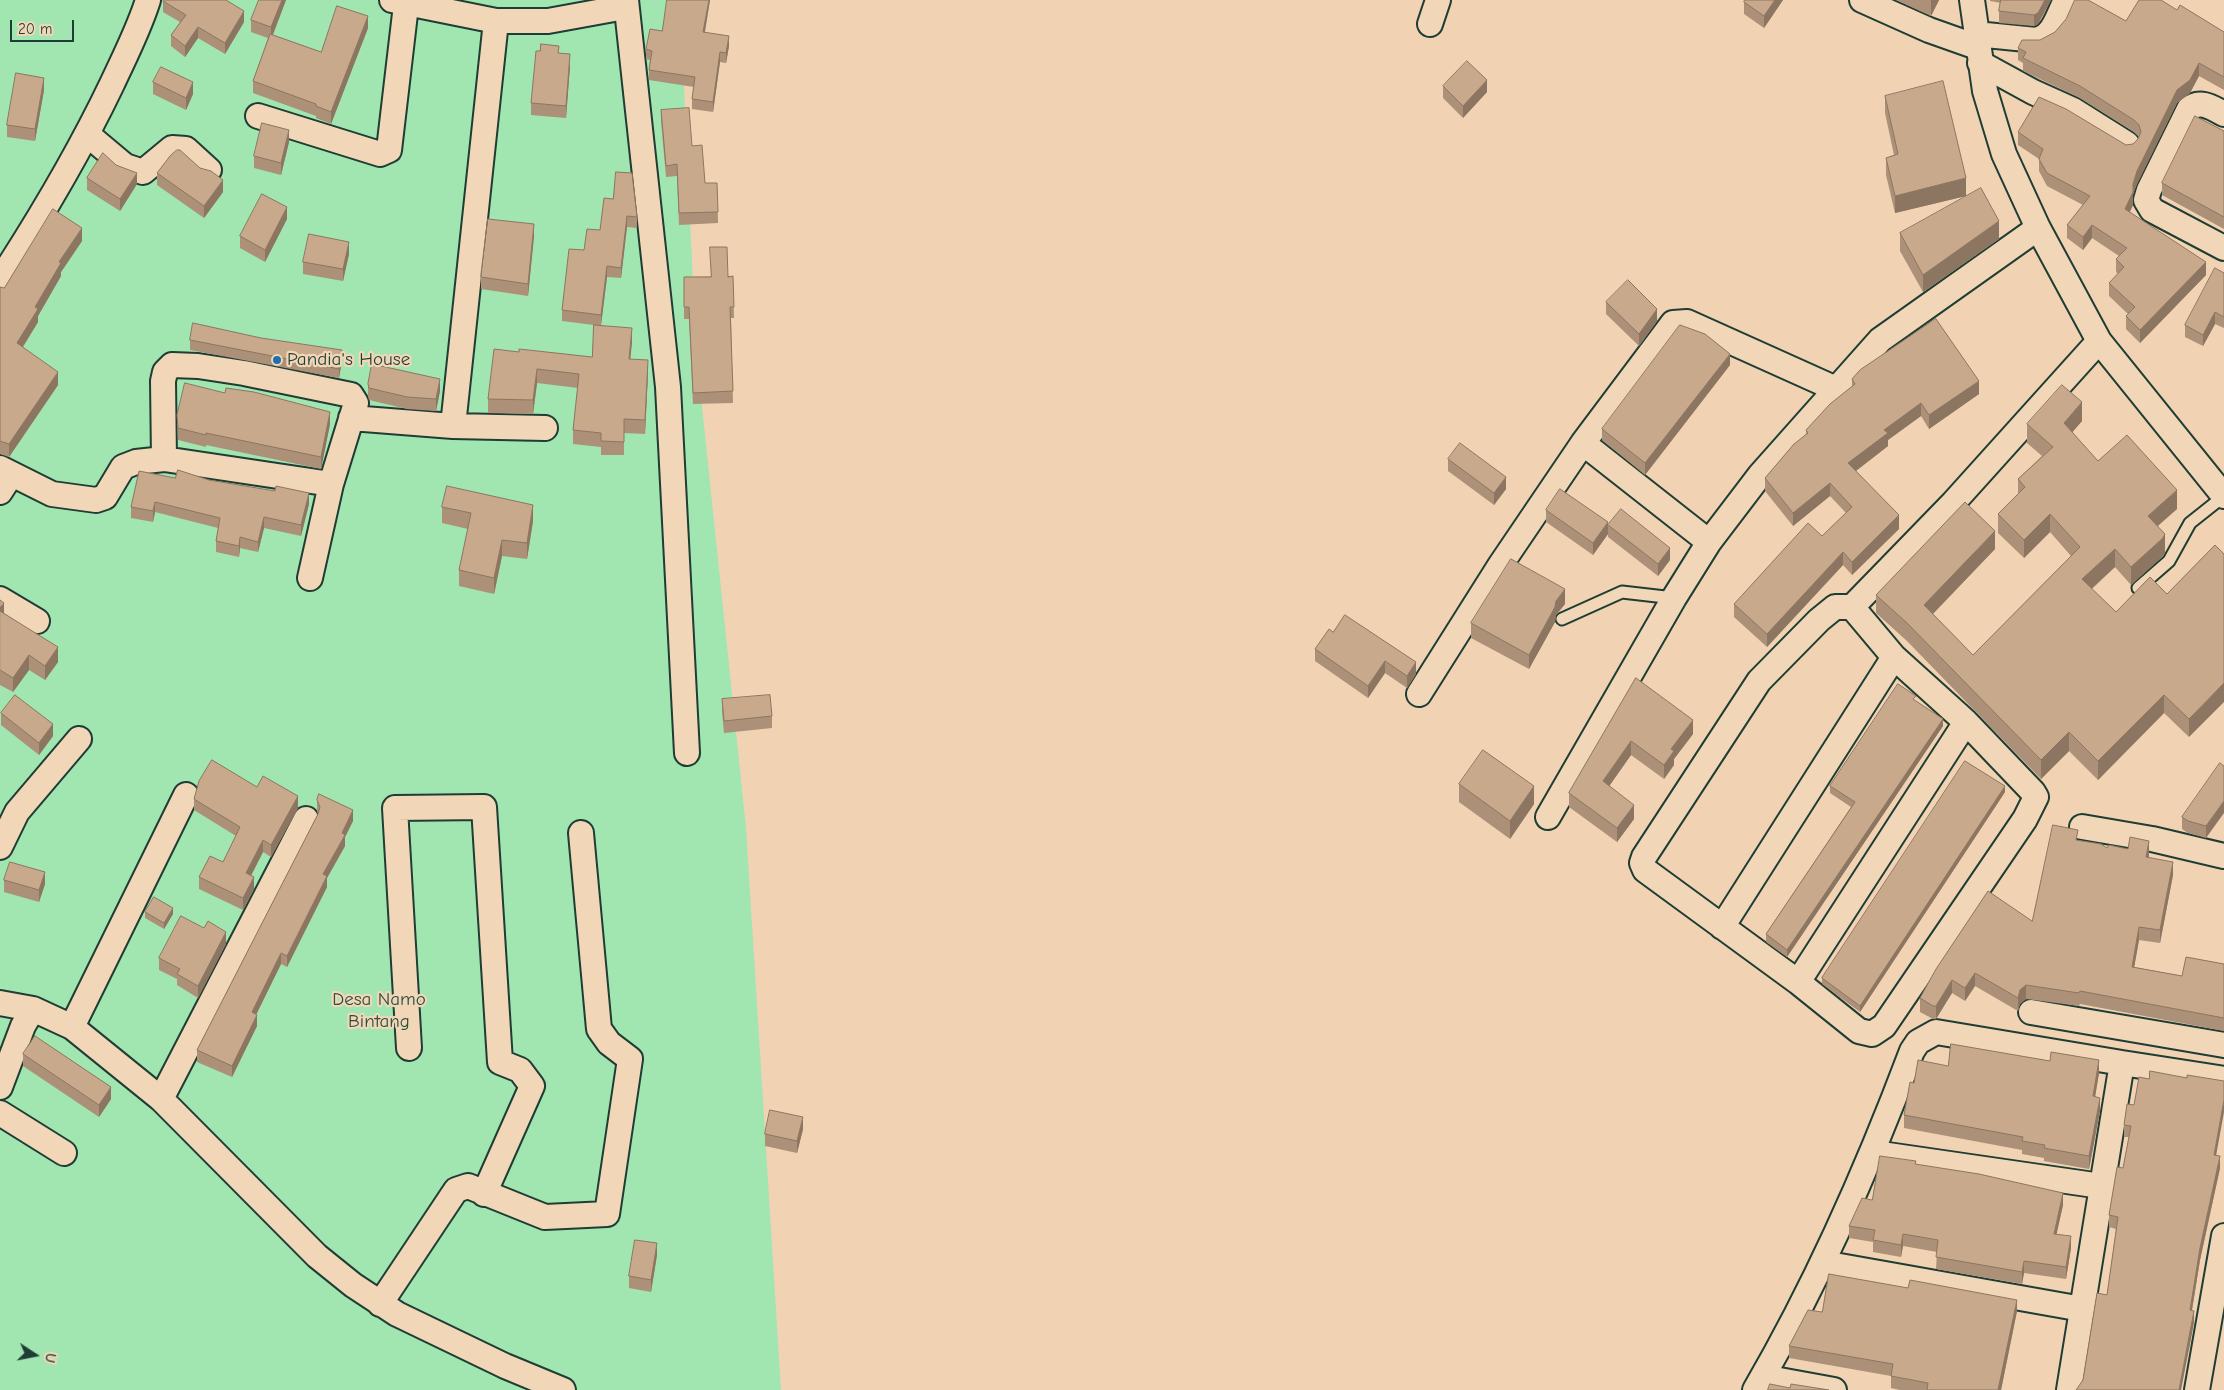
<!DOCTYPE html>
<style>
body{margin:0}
#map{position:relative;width:2224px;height:1390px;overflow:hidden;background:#f1d3b3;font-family:"Comic Neue",sans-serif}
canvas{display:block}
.north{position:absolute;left:10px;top:1330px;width:50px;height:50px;-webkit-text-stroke:4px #f1d7b8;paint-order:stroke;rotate:101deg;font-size:14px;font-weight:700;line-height:20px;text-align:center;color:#1f3d34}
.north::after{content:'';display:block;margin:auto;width:18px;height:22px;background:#1f3d34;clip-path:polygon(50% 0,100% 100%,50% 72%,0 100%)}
.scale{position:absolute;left:10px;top:20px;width:64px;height:22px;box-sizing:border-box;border:2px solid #1f3d34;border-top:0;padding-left:6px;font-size:15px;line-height:18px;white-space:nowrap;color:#1f3d34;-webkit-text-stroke:4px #f1d7b8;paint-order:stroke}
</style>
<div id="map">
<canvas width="2224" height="1390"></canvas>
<div class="north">U</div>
<div class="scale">20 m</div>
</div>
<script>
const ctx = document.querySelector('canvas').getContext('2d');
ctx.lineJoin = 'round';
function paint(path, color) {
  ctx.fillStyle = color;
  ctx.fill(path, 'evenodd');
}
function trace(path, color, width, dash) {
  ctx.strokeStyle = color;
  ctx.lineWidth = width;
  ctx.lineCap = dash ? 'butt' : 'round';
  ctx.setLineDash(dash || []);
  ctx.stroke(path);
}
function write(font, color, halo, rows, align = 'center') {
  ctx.font = font + ' "Comic Neue",sans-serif';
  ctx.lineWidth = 4.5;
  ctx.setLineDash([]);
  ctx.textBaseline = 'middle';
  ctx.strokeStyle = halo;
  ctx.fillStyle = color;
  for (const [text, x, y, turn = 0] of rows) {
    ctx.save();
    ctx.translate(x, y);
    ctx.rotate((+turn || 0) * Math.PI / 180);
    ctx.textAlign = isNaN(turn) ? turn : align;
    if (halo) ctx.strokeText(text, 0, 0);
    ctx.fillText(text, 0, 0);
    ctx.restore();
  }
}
paint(new Path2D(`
 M0 0H680L696 349 746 828 781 1390H0Z`), '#a1e5b0');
const service = new Path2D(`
 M2138 588 2169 561 2190 523 2224 496
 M1562 619 1622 592 1674 598`);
const minor = new Path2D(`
 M392 0 496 21H548L625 7
 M626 0 668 387 687 753
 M1862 0 1929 30 1977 47
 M1972 0 1985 91 2004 154 2038 228 2099 341 2224 496
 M1430 24 1438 0
 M1976 34 2036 40C2054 36 2058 15 2066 0
 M1980 63 2033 92 2073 110 2127 144
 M2224 114C2213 108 2200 99 2189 109L2149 190 2146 200 2152 210 2224 248
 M258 116 380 154 389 150 406 5
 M88 135 125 166 143 172 172 148 186 149 209 170
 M0 280C41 217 79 153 112 84 125 56 139 29 148 0
 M351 418 453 426 496 21
 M453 426 545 428
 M1583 443 1709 542
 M164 459 163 381 165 372 172 365 198 366 244 373 351 395 356 403 331 484 310 578
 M0 468 52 494 96 500 105 497 123 467 136 462 164 459 331 484
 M0 492 11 475
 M0 599 37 621
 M1852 607H1835L1819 620 1759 681 1644 857 1642 863 1645 870 1798 982 1859 1031 1872 1034 1884 1026 2025 819 2036 797 2033 792 1966 722 1894 657 1852 607 1953 503 2099 341
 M1419 694 1501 564 1583 443 1673 323 1687 322 1836 389
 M1548 817 1674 598 1709 542 1760 475 1880 340 2038 228
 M2082 827 2152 839 2224 856
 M0 847 17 812 79 739
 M1722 927 1894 657
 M1798 982 1966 722
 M0 1003 33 1009 72 1027 161 1099 317 1256 353 1285 397 1314 505 1366 563 1390
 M2031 1012 2224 1045
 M72 1027 186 795
 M409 1048 395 808 484 807 500 1062 520 1070 532 1086 484 1194
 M0 1087 23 1026 33 1009
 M161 1099 306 819
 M0 1113 64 1153
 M1874 1153 2101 1186
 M1823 1263 2082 1309
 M380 1304 456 1190 468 1186 545 1217 607 1214 630 1059 609 1043 599 1029 581 833
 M1763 1377 1834 1390
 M1755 1390C1818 1282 1868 1168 1912 1051L1918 1042 1936 1032 2122 1063
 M2069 1390 2122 1063 2224 1079
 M2197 1390 2224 1236`);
trace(service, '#1f3d34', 15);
trace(minor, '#1f3d34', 28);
trace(service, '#f1d7b8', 11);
trace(minor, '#f1d7b8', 24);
paint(new Path2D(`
 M286 0 273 35 321 52 368 28 331 124 316 118V116L253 93V81L268 38 251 32V20Z
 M710 0 705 32 729 46 726 63 720 62 713 112 692 109V99L694 87 649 80V70L650 60 646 59V49L662 31Z
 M1783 0 1764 28 1744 14V2Z
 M1896 0H1939L1931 16Z
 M1990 0H2051L2038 24 2034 26 1999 23V11L2001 3 1990 1Z
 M163 1 244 22 225 54 198 38 185 57 171 46V35L180 22 163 12Z
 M2177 10 2224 32V90L2199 76 2190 93 2177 103 2137 184 2133 194V205L2130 212 2206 275 2140 343 2126 329V316L2128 314 2109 296V283L2118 274 2116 272V259L2119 256 2092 238 2083 250 2067 238V225L2083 205 2047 186 2039 171V159L2018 145V132L2126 145 2133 144 2138 139 2139 137 2134 132 2080 98 2023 71V63L2018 60V48L2040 40 2126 21Z
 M559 53 570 66 566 118 531 115V103Z
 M153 82 193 94 186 110 153 94Z
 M1443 86 1487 92 1463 118 1443 98Z
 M44 90 35 141 7 137V125Z
 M1885 96 1966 196 1895 213 1886 175V158L1894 155 1885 113Z
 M661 110 692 146 705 183H717L718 223 679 225 677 176 666 177 661 121Z
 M2224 131V229L2162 195V183Z
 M289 142 281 175 254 168V156Z
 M157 173 223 192 204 218 157 185Z
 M87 178 137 184 120 211 87 190Z
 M604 198 637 217V228L627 227 621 278 607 277 601 325 632 342 630 359 648 373 645 434 624 433V455H601V447L573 444V430L578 388 537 383 533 414 488 413V399L519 352 592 357 594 325 562 321V310L600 230Z
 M287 219 265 262 240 248V236Z
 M1900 233 1999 239 1923 292 1900 251Z
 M534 236 528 296 481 289V277Z
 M82 241 61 272V276L38 316V322L23 347 58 385 9 457 0 454V287L4 288Z
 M349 254 343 281 303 274V262Z
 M2224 273V328L2215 324 2203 346 2185 337V325Z
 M733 276 734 318H731L733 403 693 404 689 319H684V277Z
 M1606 302 1657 321 1639 346 1606 314Z
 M190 340 342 360 339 378 190 350Z
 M1730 365 1645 475 1602 440V429Z
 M1852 379 1979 394 1929 429 1921 416 1888 440V446L1856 471 1899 529 1852 575 1843 565 1767 647 1734 617V604L1822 536 1846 513 1830 496 1793 526 1765 491V478L1806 434V430L1852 387Z
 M368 384 440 391 436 411 407 409 369 400 368 396Z
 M177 415 330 424 321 469 206 445V447L178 440Z
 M2082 421 2072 432 2098 461 2177 509 2158 526 2165 553 2163 556 2131 585 2115 567 2092 589 2116 612 2167 594 2215 545 2189 737 2164 713 2098 780 2069 751 2041 779 1907 641 1876 613V595L1995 549 1933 614 1973 655 2071 556 2050 532 2024 558 1998 533V514L2018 495V479L2042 456 2027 443V424Z
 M1448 459 1506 489 1494 505 1448 471Z
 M175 478 209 480 309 504 301 536 264 528 258 552 240 548 239 557 216 552V541L218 528 155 512 153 522 131 518V507Z
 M442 507 533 521 527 559 502 556 494 594 459 586V570L468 529 442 523Z
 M1546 510 1608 534 1593 555 1546 522Z
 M1608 525 1670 560 1658 576 1608 537Z
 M0 600 4 613 58 662 45 680 29 670 13 692 0 685Z
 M1565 604 1556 615 1555 622 1529 669 1471 638V623Z
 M1333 632 1416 674 1407 688 1385 673 1368 698 1315 661V649Z
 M1636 678 1693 734 1674 759V765L1664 779 1631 755 1609 786 1634 819 1617 842 1569 807V793Z
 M722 699 772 716V728L724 733 722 711Z
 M1 713 53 736 39 755 1 725Z
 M1943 726 1787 957 1766 942V934L1851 807 1830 793V786Z
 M2224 766 2206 838 2188 833 2182 829V817Z
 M1459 784 1534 804 1510 839 1459 802Z
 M257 787 298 808 271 857 263 852 251 876 254 889 243 910 199 889V877L223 862 236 836 194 810V799Z
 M2005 792 1860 1012 1822 984V978Z
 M317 800 353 821 345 837V846L327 878V887L287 967 281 964 256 1015 257 1026 232 1077 197 1062V1050L318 814 317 811Z
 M2078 840 2107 848 2149 854V857L2173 875 2160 943 2139 940 2134 967 2182 976 2224 964V1031L2080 1004 2079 1006 2026 999 2020 1004 2018 1011 1975 986 1965 1001 1952 993 1936 1019H1933L1920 1012V998L2032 921Z
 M4 880 45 884 39 902 4 892Z
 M145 912 173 914 164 929 145 918Z
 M204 928 226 944 198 998 177 985V979L159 970V958Z
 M23 1054 111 1099 99 1117 23 1066Z
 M1948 1066 2099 1073 2095 1097 2100 1111 2089 1169 2044 1161V1158L2022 1154V1150L1904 1128V1115L1914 1083Z
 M2127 1104 2216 1155 2220 1168 2200 1260 2192 1310 2194 1322 2189 1349 2083 1380 2107 1295 2116 1229 2109 1227V1215L2123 1168 2129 1137H2124V1125Z
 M803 1129 797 1153 765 1146V1134Z
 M1916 1164 2063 1205 2056 1234 2071 1248 2066 1279 2024 1273 2022 1284 1936 1269 1937 1252 1903 1246 1901 1257 1873 1252V1242L1849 1238V1226L1872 1200Z
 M657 1255 651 1292 629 1288V1276Z
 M2017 1311 2001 1390H1900L1891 1388V1376L1789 1358V1346L1822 1312Z`), '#ac9178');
paint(new Path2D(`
 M282 0H286L271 39V27Z
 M709 0H710L703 42V32Z
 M1775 0H1783L1764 28V16Z
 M1931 0H1939L1931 16Z
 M2045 0H2051L2038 24 2034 26V15Z
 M244 11V22L225 54V43Z
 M368 16V28L331 124V112Z
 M198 27V38L185 57V46Z
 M729 36V46L726 63V53Z
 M720 52V62L713 112V102Z
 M570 54V66L566 118V106Z
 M2199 63V76L2190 93 2177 103 2137 184 2133 194V205L2125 221V209L2137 171 2177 90Z
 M44 78V90L35 141V129Z
 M1487 80V92L1463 118V106Z
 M193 82V94L186 110V98Z
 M289 130V142L281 175V163Z
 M137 173V184L120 211V199Z
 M1966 178V196L1895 213V196Z
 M223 180V192L204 218V206Z
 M287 207V219L265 262V250Z
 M627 216V227L621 278V268Z
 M1999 221V239L1923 292V275Z
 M534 224V236L528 296V284Z
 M2092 225V238L2083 250V237Z
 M82 228V241L61 272V276L38 316V322L17 356V343L59 262Z
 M349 242V254L343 281V269Z
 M2206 262V275L2140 343V330Z
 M607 266V277L601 325V315Z
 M1657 309V321L1639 346V334Z
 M2215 312V324L2203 346V335Z
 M632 328V342L629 372V359Z
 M342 350V360L339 378V369Z
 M1730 354V365L1645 475V463Z
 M648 360V373L645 434V420Z
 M537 369V383L533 414V400Z
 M58 372V385L9 457V444Z
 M440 379V391L436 411V399Z
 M1979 381V394L1929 429V415Z
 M2082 402V421L2064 442V423Z
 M1921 403V416L1888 440V446L1848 477V463L1884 430Z
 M330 412V424L321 469V457Z
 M1506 477V489L1494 505V493Z
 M1830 483V496L1793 526V513Z
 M2177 490V509L2148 534V516Z
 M309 493V504L301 536V525Z
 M155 502V512L153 522V511Z
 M533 505V521L527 559V543Z
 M2050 514V532L2024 558V540Z
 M1899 515V529L1852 575V562Z
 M264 517V528L258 552V542Z
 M1608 522V534L1593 555V543Z
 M1995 531V549L1924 623V605Z
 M2165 534V553L2163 556 2131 585V567Z
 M240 537V548L239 557V546Z
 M502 540V556L494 594V578Z
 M1670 548V560L1658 576V564Z
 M2115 549V567L2082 597V579Z
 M1843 552V565L1767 647V634Z
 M1565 589V604L1556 615 1555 622 1529 669V655L1556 601Z
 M4 603V617L0 622V608Z
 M58 647V662L45 680V666Z
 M29 655V670L13 692V678Z
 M1385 661V673L1368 698V686Z
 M1416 662V674L1407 688V676Z
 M2224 683V702L2189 737V719Z
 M2164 695V713L2098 780V761Z
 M1943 719V726L1787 957V950Z
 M1693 720V734L1674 759V765L1664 779V765L1671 749Z
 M53 724V736L39 755V743Z
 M2069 732V751L2041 779V760Z
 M1631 741V755L1603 795V781Z
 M1534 786V804L1510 839V821Z
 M2005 786V792L1860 1012V1006Z
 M298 796V808L271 857V845Z
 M2224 801V813L2206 838V826Z
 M1634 805V819L1617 842V828Z
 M353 810V821L345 837V846L327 878V887L287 967V956L323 874Z
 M263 840V852L246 885V873Z
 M2149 841V854L2146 870V857Z
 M2173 862V875L2160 943V930Z
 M45 872V884L39 902V890Z
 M254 877V889L243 910V898Z
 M173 908V914L164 929V923Z
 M2139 927V940L2132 980V967Z
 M226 932V944L198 998V986Z
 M281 953V964L252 1023V1012Z
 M1975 973V986L1965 1001V988Z
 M1952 980V993L1936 1019V1006Z
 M2026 985V999L2020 1004 2018 1011V998L2020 990Z
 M257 1015V1026L232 1077V1066Z
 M2099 1060V1073L2093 1109V1096Z
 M111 1087V1099L99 1117V1105Z
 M2100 1098V1111L2089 1169V1156Z
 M2224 1100V1112L2214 1167V1155Z
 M803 1117V1129L797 1153V1141Z
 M2220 1156V1168L2200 1260 2190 1322V1310L2200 1248Z
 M2063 1193V1205L2054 1246V1234Z
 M1903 1234V1246L1901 1257V1245Z
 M2071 1236V1248L2066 1279V1267Z
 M657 1243V1255L651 1292V1280Z
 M2024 1261V1273L2022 1284V1272Z
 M2017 1300V1311L2001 1390H1998Z
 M2194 1311V1322L2189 1349 2181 1390H2179Z`), '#8c7661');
const building = new Path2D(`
 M164 0H226L244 11 225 43 198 27 185 46 171 35 186 15 163 1Z
 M259 0H282L271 27 251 20Z
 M667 0H709L703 32 729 36 726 53 720 52 713 102 692 99 695 77 649 70 652 51 646 49 650 29 662 31Z
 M1745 0H1775L1764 16 1744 2Z
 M2001 0H2045L2038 13 2034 15 1999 11Z
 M2075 0H2088L2126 21 2139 0H2161L2177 10 2180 5 2224 32V77L2199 63 2190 80 2177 90 2137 171 2133 184V192L2125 209 2206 262 2140 330 2126 316 2135 307 2109 283 2124 267 2116 259 2127 248 2092 225 2083 237 2067 225 2090 196 2047 173 2039 159 2043 149 2018 132 2039 97 2066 109 2126 145 2133 144 2138 139 2141 132 2139 125 2134 120 2080 86 2023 58 2026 52 2018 48 2022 40H2040L2055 32 2066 19Z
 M337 6 368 16 331 112 316 106V104L253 81 270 34 321 52Z
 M541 44 559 46 558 53 570 54 566 106 531 103 536 51H540Z
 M1467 61 1487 80 1463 106 1443 86Z
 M161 67 193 82 186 98 153 82Z
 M16 73 44 78 35 129 7 125Z
 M1943 81 1966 178 1895 196 1886 158 1898 154 1885 96Z
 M689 108 692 146 702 145 705 183H717L718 212 679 213 677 164 666 166 661 110Z
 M2195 116 2224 131V217L2162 183Z
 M262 123 289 130 281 163 254 156Z
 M177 150H180L200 168 211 171 223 180 204 206 157 173 170 156Z
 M103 153 116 165 137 173 120 199 87 178Z
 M616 172 632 173 637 217 627 216 621 268 607 266 601 315 562 310 569 249 584 250 587 229 600 230 604 198 613 199Z
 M1981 188 1999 221 1923 275 1900 233Z
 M262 194 287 207 265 250 240 236Z
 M53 209 82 228 59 262 61 263 35 307 38 309 17 343 58 372 9 444 0 441V287L4 288Z
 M488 219 534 224 528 284 481 277Z
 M309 234 349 242 343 269 303 262Z
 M710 247H727L728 277 733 276 734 307H730L733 391 693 393 689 307H684V277H711Z
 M2215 268 2224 273V317L2215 312 2203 335 2185 325Z
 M1628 280 1657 309 1639 334 1606 302Z
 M1936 319 1979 381 1929 415 1921 403 1884 430 1888 433 1848 463 1899 515 1852 562 1843 552 1767 634 1734 604 1808 523 1822 536 1852 507 1830 483 1793 513 1765 478 1794 444 1808 433 1806 430 1830 404 1855 384 1852 379 1860 370Z
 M193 323 261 338 342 350 339 369 190 340Z
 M594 325 632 328 629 359 648 360 645 420 624 419V442L601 441V433L573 430 579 374 537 369 533 400 488 399 494 349 519 352V349L592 357Z
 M1680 325 1705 334 1730 354 1645 463 1602 429Z
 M372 364 440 379 436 399 407 397 369 388 368 384Z
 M185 383 225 393 226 388 254 392 330 412 321 457 206 433V435L178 428 177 415Z
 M2062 385 2082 402 2064 423 2098 461 2127 435 2177 490 2148 516 2165 534 2163 538 2131 567 2115 549 2082 579 2116 612 2150 577 2167 594 2215 545 2224 554V683L2189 719 2164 695 2098 761 2069 732 2041 760 1907 623 1876 595 1965 502 1995 531 1924 605 1973 655 2080 547 2050 514 2024 540 1998 514 2025 487 2018 479 2053 447 2027 424Z
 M1460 443 1506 477 1494 493 1448 459Z
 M178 470 209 480 275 491 276 486 309 493 301 525 264 517 258 542 240 537 239 546 216 541 220 518 155 502 153 511 131 507 139 471 175 478Z
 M447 486 533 505 527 543 502 540 494 578 459 570 471 513 442 507Z
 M1560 489 1608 522 1593 543 1546 510Z
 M1621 509 1670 548 1658 564 1608 525Z
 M1511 559 1565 589 1556 601 1555 607 1529 655 1471 623Z
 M0 600 4 603 0 608Z
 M0 611 58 647 45 666 29 655 13 678 0 670Z
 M1345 615 1416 662 1407 676 1385 661 1368 686 1315 649 1329 629 1333 632Z
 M1636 678 1693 720 1671 749 1674 751 1664 765 1631 741 1603 781 1634 805 1617 828 1569 793Z
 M1898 684 1916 696 1913 699 1943 719 1787 950 1766 934 1855 802 1830 786Z
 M15 695 53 724 39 743 1 713Z
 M770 695 772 716 724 721 722 699Z
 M1483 750 1534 786 1510 821 1459 784Z
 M212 760 257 787 263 776 298 796 271 845 263 840 246 873 254 877 243 898 199 877 210 856 223 862 240 827 194 799 199 781Z
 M1965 761 2005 786 1860 1006 1822 978Z
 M2220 763 2224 766V801L2206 826 2188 821 2182 817Z
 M319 794 353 810 342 833 345 835 323 874 327 876 287 956 281 953 252 1012 257 1015 232 1066 197 1050 318 814 320 807 317 800Z
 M2053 825 2078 830 2076 840 2101 844 2107 848 2109 845 2128 849 2130 837 2149 841 2146 857 2173 862 2160 930 2139 927 2132 967 2182 976 2186 957 2224 964V1018L2080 991 2079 993 2026 985 2020 990 2018 998 1975 973 1965 988 1952 980 1936 1006H1933L1920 998 1936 969 1988 891 2032 921Z
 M10 862 45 872 39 890 4 880Z
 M154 897 173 908 164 923 145 912Z
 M181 916 204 928 208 921 226 932 198 986 177 974 180 969 159 958Z
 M35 1036 111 1087 99 1105 23 1054Z
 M1951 1044 2050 1061 2051 1052 2099 1060 2093 1096 2100 1098 2089 1156 2044 1148 2045 1145 2022 1141 2023 1137 1904 1115 1910 1082 1914 1083 1918 1060 1948 1066Z
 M2150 1071 2187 1078V1075L2224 1081V1100L2214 1155 2220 1156 2200 1248 2190 1310 2194 1311 2189 1337 2179 1390H2076L2083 1380 2097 1293 2107 1295 2118 1217 2109 1215 2117 1167 2123 1168 2131 1126 2124 1125 2127 1104 2134 1105 2139 1077 2149 1079Z
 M770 1110 803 1117 797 1141 765 1134Z
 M1880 1156 1916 1161 1915 1164 1979 1174 2063 1193 2054 1234 2071 1236 2066 1267 2024 1261 2022 1272 1936 1257 1938 1240 1903 1234 1901 1245 1873 1240 1875 1230 1849 1226 1862 1198 1872 1200Z
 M635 1240 657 1243 651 1280 629 1276Z
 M1829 1274 1908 1288 1910 1280 2017 1300 1998 1390H1927L1928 1383 1891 1376 1893 1364 1789 1346 1808 1310 1822 1312Z
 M1770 1384 1790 1388 1791 1384 1829 1390H1768Z`);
paint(building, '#c8a98b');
trace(building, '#8c7661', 1);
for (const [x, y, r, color] of [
 [277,360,5,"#1f6fb2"]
]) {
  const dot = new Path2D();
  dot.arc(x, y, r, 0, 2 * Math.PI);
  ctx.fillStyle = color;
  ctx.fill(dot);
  trace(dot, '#f1d7b8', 2);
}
write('19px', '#1f3d34', '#f1d7b8', [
 ["Pandia's House",287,360]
], 'left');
write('19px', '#2c4e40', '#f1d7b8', [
 ["Desa Namo",379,1000],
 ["Bintang",379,1022]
]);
</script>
